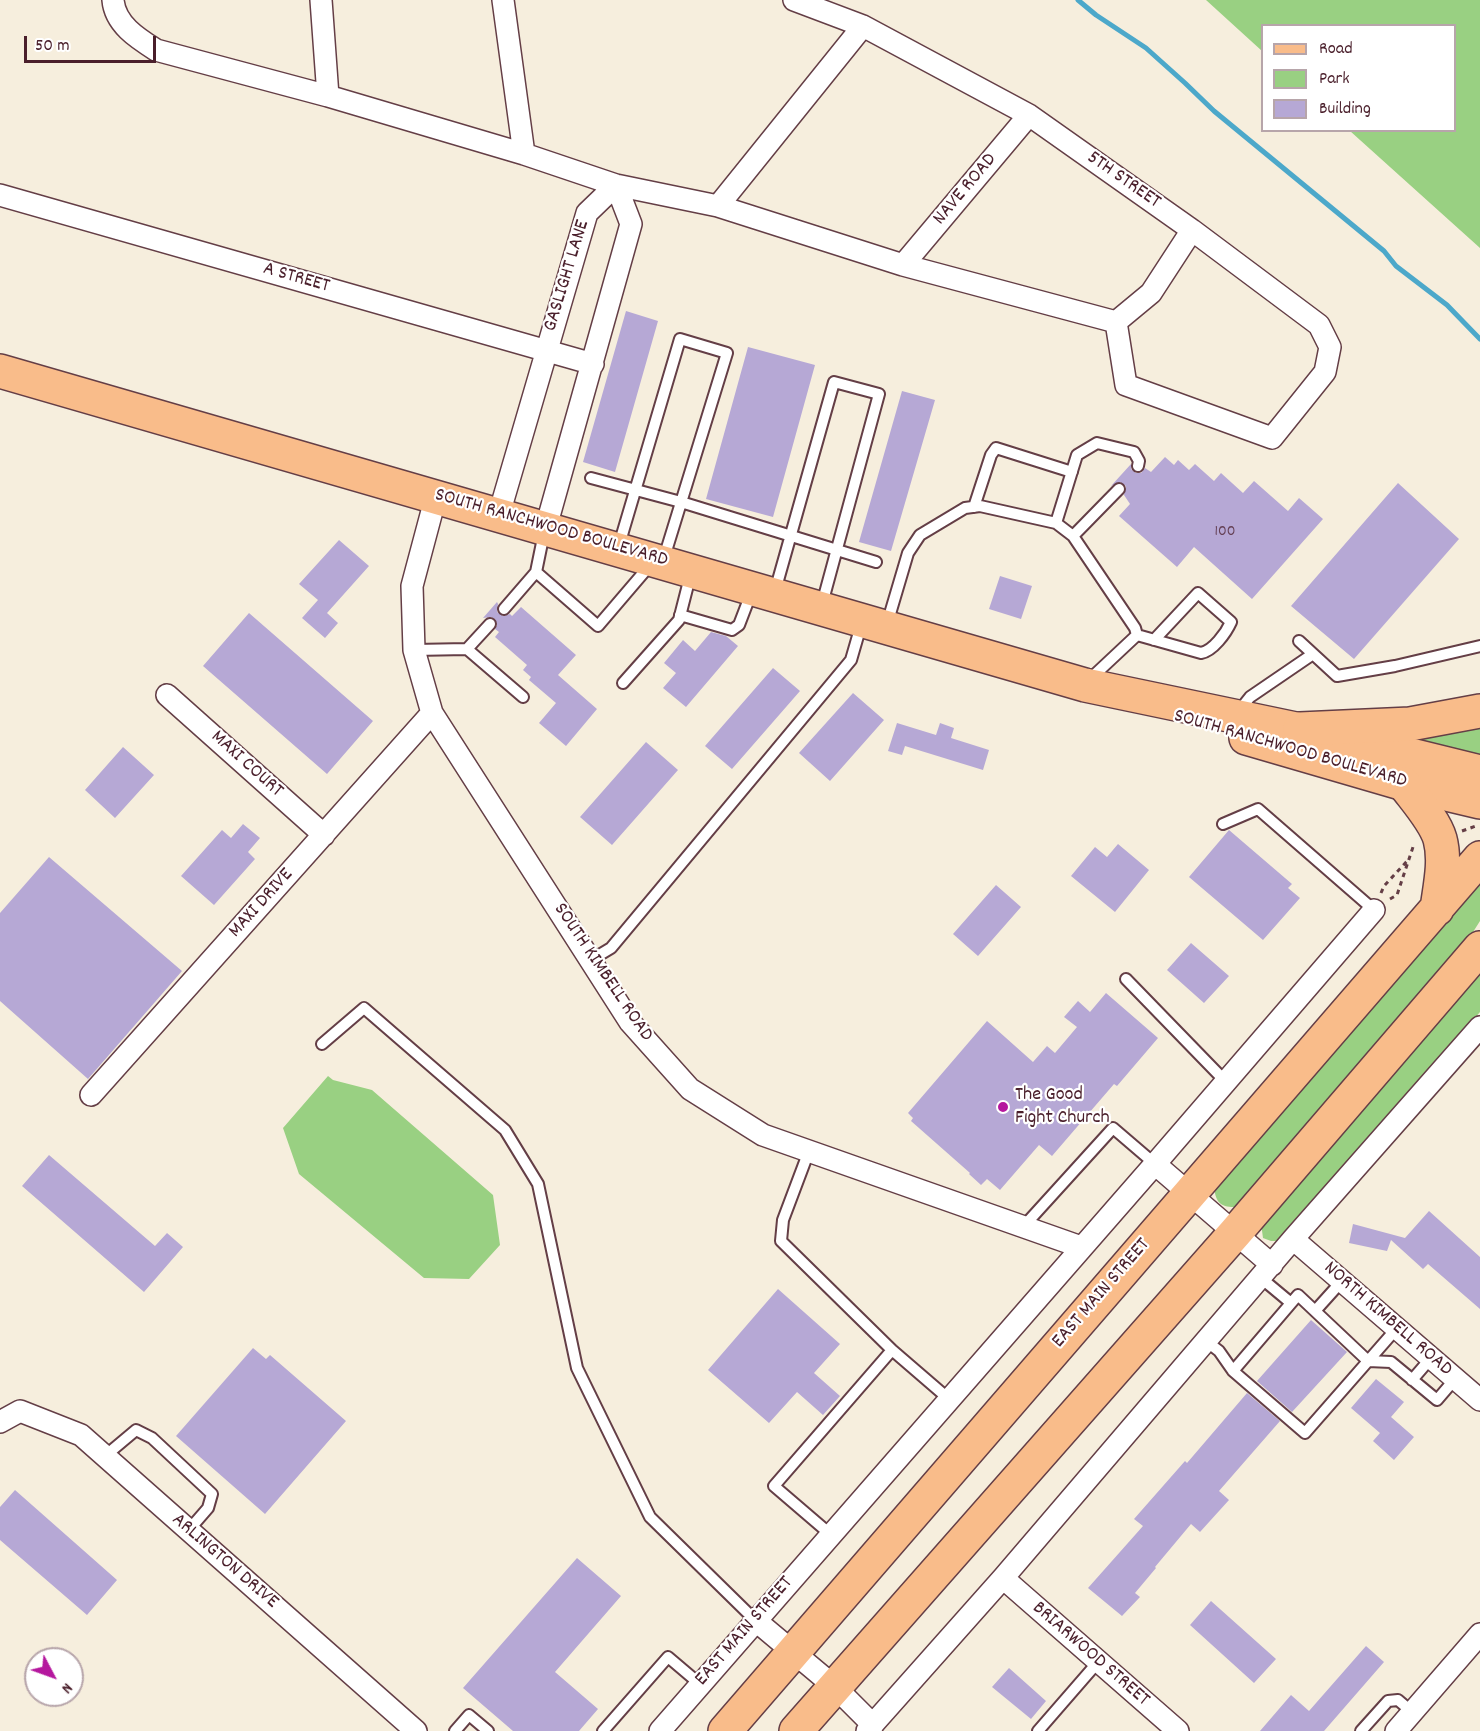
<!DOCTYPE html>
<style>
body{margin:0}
#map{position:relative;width:1480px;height:1731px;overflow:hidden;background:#f6eedd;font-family:Dekko,sans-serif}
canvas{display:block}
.legend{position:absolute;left:1261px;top:24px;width:195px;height:108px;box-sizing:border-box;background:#fff;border:2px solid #b7a5aa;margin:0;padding:8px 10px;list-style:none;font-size:18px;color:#4a1f2b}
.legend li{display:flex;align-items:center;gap:12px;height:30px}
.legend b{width:30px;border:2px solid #b7a5aa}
.north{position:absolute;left:24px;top:1647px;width:60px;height:60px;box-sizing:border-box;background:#fff;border:2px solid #b7a5aa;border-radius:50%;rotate:131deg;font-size:16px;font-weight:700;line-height:24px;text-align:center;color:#4a1f2b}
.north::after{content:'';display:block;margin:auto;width:21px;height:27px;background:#b5179e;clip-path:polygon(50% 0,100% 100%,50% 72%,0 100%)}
.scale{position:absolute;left:24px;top:36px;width:132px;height:27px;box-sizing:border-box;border:3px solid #4a1f2b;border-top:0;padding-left:8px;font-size:18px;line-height:21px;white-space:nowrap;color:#4a1f2b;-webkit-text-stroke:4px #fff;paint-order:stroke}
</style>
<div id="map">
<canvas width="1480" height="1731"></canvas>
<ul class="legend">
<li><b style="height:8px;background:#f9bc8a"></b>Road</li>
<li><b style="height:16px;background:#99d082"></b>Park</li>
<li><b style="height:16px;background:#b6a8d5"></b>Building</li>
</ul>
<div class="north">N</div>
<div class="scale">50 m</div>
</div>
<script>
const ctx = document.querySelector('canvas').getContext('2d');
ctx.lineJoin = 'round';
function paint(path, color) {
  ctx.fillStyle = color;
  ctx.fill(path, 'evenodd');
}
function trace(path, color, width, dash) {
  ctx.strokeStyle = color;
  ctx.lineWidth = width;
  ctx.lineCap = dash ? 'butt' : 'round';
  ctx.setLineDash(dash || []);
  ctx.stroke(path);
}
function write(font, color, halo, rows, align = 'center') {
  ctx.font = font + ' Dekko,sans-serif';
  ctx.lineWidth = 4.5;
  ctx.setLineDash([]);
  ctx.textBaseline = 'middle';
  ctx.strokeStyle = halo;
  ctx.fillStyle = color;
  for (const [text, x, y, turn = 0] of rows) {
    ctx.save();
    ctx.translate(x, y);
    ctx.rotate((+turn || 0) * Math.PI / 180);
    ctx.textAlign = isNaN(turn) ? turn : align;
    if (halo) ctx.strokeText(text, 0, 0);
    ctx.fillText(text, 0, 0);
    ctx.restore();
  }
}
paint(new Path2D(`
 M1206 0H1480V248L1350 131 1454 130V26H1262V51Z
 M1480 719V763L1360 736Z
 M1480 876V921L1449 970 1238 1207C1221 1208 1215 1203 1214 1185Z
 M1480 964V1012L1281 1241H1271L1263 1238 1260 1216Z
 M328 1076 333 1080 372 1090 493 1195 500 1245 469 1279 424 1278 299 1174 283 1128Z`), '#99d082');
trace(new Path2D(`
 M1078 0 1096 15 1146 48 1185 83 1214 111 1384 251 1396 266 1447 305 1480 339`), '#4ca8ca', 5);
paint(new Path2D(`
 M626 311 658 321 615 472 583 462Z
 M748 347 815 365 773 517 706 499Z
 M902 391 935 400 891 551 859 542Z
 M1165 457 1174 465 1178 460 1189 470 1195 464 1214 481 1221 473 1243 493 1254 481 1288 511 1299 498 1323 519 1252 599 1194 547 1177 567 1119 516 1130 504 1124 495 1126 486 1120 482 1111 486 1131 464V469L1136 473H1141L1145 468 1151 472Z
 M1398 483 1459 539 1354 659 1291 606Z
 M339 540 369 566 327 613 338 623 325 638 302 618 318 600 299 584Z
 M1000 576 1032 586 1021 619 989 609Z
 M497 602 498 604 497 612 503 616 510 614 512 616 521 607 576 655 558 675 597 709 566 746 539 723 556 703 529 680 531 677 523 670 527 665 495 637 499 632 495 629 497 625 495 619 491 617 483 618Z
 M249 613 373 721 327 774 203 666Z
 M711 632 726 636 738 646 686 707 663 688 676 673 664 663 683 640 695 651Z
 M773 668 800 691 732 769 705 746Z
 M853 693 884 720 830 781 799 753Z
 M897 723 936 735 940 723 954 728 951 738 989 750 983 770 905 746 902 755 888 751Z
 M646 742 678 770 612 845 580 817Z
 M123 747 154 775 115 818 85 790Z
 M243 824 260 838 248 852 255 859 214 905 181 876 222 830 231 838Z
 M1229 830 1292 884 1288 888 1300 898 1263 940 1189 877Z
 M1118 844 1149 870 1115 912 1071 876 1095 847 1107 857Z
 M49 857 182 971 88 1079 0 1001V913Z
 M996 885 1021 907 978 956 953 934Z
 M1191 943 1229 976 1204 1003 1167 970Z
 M1106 993 1158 1038 1117 1086 1114 1084 1052 1156 1039 1145 1000 1190 987 1179 981 1185 969 1174 970 1173 911 1121 913 1118 908 1113 987 1021 1033 1062 1047 1046 1055 1053 1077 1027 1064 1017 1078 1001 1090 1012Z
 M49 1155 155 1246 167 1233 183 1247 144 1292 22 1186Z
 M1429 1211 1480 1257V1309L1428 1264 1423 1269 1391 1240 1387 1251 1349 1243 1353 1224 1405 1238Z
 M778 1289 840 1344 814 1373 840 1396 823 1415 797 1392 769 1423 708 1370Z
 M1311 1320 1347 1352 1292 1412 1257 1381Z
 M253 1348 266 1359 270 1355 346 1421 265 1514 176 1436Z
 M1376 1379 1404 1402 1391 1417 1414 1437 1394 1460 1373 1441 1380 1433 1351 1408Z
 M1247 1393 1280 1421 1219 1491 1229 1500 1200 1532 1191 1524 1155 1567 1156 1568 1135 1593 1140 1597 1122 1616 1088 1588 1143 1526 1134 1519 1185 1461 1187 1463Z
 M15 1490 117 1580 87 1615 0 1540V1507Z
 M577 1558 621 1596 555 1672 598 1709 579 1731H513L463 1688Z
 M1211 1601 1276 1659 1254 1683 1190 1625Z
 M1366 1646 1384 1662 1324 1731H1260L1291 1695 1309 1711Z
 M1009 1668 1046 1701 1031 1719 992 1687Z`), '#b6a8d5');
const service = new Path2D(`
 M591 478 681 502 876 562
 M974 507 991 455 996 448 1072 472
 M1056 523 1077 455 1097 443 1134 452 1139 461 1138 466
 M544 533 536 572 598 626 651 564
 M1073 536 1119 489
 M619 545 680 339 727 353 663 561
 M775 591 834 382 879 394 822 604
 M504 609 536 572
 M680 615 732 630 739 625 752 591
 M887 624 908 553 920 535 965 508 980 506 1056 523 1073 536 1135 628 1137 635 1089 680
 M1137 635 1201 653C1213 651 1226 633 1231 622L1198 593 1154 640
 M1299 641 1337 676 1395 666 1480 646
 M467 649 490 624
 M414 650 467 649 523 697
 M623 683 679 620 691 573
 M1238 712 1250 697 1313 654
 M1223 824 1258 809 1374 910
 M591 960 611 948 851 660 862 622
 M1126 979 1226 1082
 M322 1044 364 1008 505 1130 538 1184 577 1368 650 1517 755 1620
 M809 1151 783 1220 781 1241 892 1350 950 1400
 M1024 1226 1113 1128 1155 1164
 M1261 1278 1291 1303
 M1315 1311 1342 1281
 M1206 1341 1219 1351 1233 1371 1305 1433 1397 1328
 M1233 1371 1298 1295 1368 1361 1391 1362 1437 1400 1455 1379
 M1412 1380 1431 1358
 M105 1456 136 1430 152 1438 212 1494 208 1508 188 1531
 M830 1534 774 1486 892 1350
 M455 1731 469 1715 488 1731
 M603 1731 668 1657 701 1685
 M1038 1731 1098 1662
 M1361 1731 1388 1701 1398 1700 1412 1712`);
const minor = new Path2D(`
 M113 0C115 24 137 38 156 50L328 96 524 154 616 185 718 206 903 265 1116 322
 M321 0 328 96
 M503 0 524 154
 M794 0 863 26 1029 115 1192 230 1319 325 1330 347 1325 372 1272 438 1126 385 1116 322 1151 293 1192 230
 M0 195 593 364
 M718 206 863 26
 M903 265 1029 115
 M436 496 412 586 414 650 432 713 630 1022 690 1089 763 1135 1081 1247
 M499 514 587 213 616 185 631 224 546 527
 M167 695 324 835
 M91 1095 432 713
 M1155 1164 1272 1265
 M1293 1239 1480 1400
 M0 1422 20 1411 81 1435 416 1731
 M1003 1578 1178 1731
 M755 1620 835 1687 873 1725
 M660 1731 1155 1164 1374 910
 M867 1731 1003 1578 1293 1239 1480 1027
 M1396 1731 1480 1634`);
const primary = new Path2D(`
 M0 371 1085 685 1358 742 1480 772
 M1246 738 1404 784 1480 802`);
const trunk = new Path2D(`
 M1300 729 1410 724 1480 711
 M1404 784C1415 799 1435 821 1440 839 1446 861 1440 886 1437 909
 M725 1731 1480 858
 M796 1731 1235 1233 1480 948`);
trace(service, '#643e46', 14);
trace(minor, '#643e46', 24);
trace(primary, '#643e46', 36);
trace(trunk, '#643e46', 36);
trace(new Path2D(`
 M1462 831 1476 826
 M1381 893 1384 886 1409 859
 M1390 899 1397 895 1413 847 1416 846`), '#643e46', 3, [4.5, 4.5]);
trace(service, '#fff', 10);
trace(minor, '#fff', 21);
trace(primary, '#f9bc8a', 33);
trace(trunk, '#f9bc8a', 33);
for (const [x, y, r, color] of [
 [1003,1107,6,"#b5179e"]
]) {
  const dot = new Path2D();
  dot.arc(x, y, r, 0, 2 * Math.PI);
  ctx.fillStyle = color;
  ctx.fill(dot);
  trace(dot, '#fff', 2);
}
write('16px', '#654156', null, [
 ["100",1225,533]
]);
write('20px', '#4a1f2b', '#fff', [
 ["5TH STREET",1123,181,35],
 ["NAVE ROAD",966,190,-50],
 ["GASLIGHT LANE",568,276,-73],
 ["A STREET",296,279,16],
 ["SOUTH RANCHWOOD BOULEVARD",551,529,16],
 ["SOUTH RANCHWOOD BOULEVARD",1290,750,16],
 ["MAXI COURT",246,765,42],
 ["MAXI DRIVE",262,904,-48],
 ["SOUTH KIMBELL ROAD",602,973,56],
 ["EAST MAIN STREET",1102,1294,-49],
 ["NORTH KIMBELL ROAD",1387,1320,41],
 ["ARLINGTON DRIVE",224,1562,41],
 ["EAST MAIN STREET",745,1632,-49],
 ["BRIARWOOD STREET",1090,1655,41]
]);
write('20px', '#4a1f2b', '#fff', [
 ["The Good",1015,1096],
 ["Fight Church",1015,1119]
], 'left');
</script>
